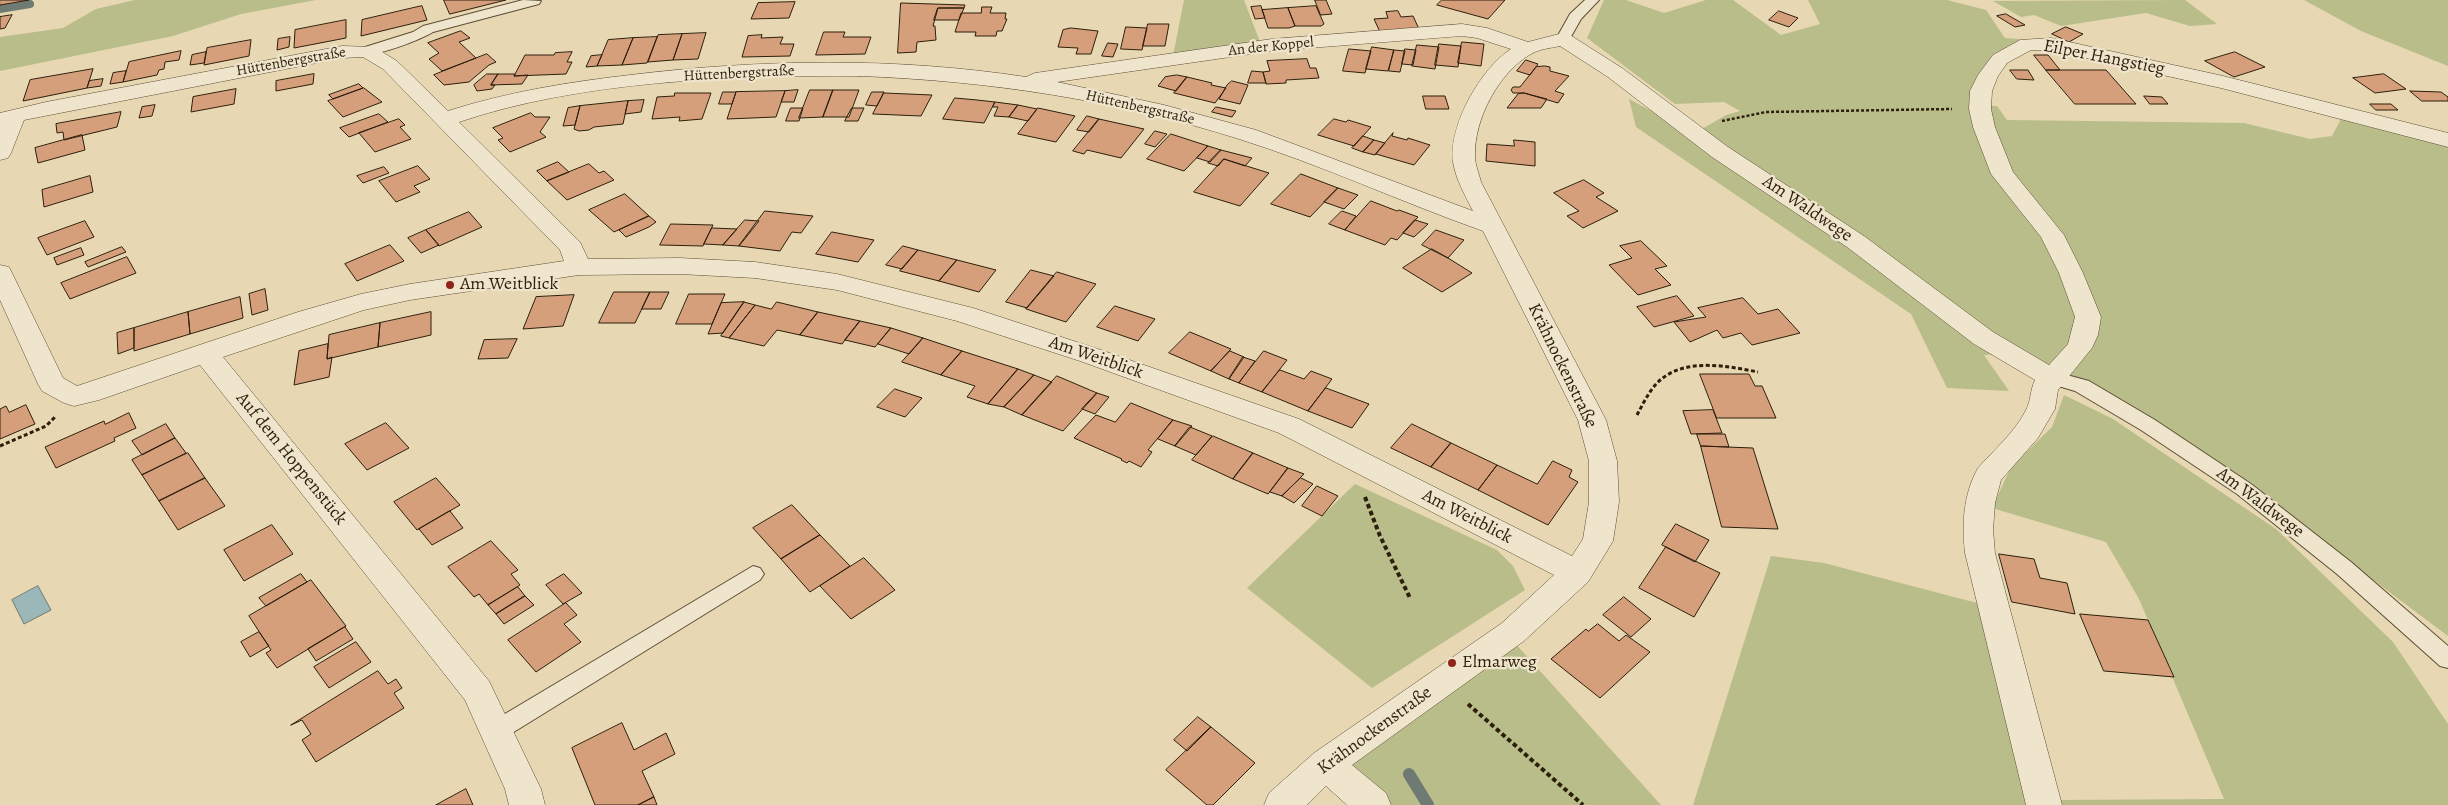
<!DOCTYPE html>
<meta charset="utf-8">
<style>
body{margin:0}
canvas{display:block;background:#e7d7b2}
</style>
<canvas width="2448" height="805"></canvas>
<script>
const ctx = document.querySelector('canvas').getContext('2d');
ctx.lineJoin = 'round';
function paint(path, color) {
  ctx.fillStyle = color;
  ctx.fill(path, 'evenodd');
}
function trace(path, color, width, dash) {
  ctx.strokeStyle = color;
  ctx.lineWidth = width;
  ctx.lineCap = dash ? 'butt' : 'round';
  ctx.setLineDash(dash || []);
  ctx.stroke(path);
}
function write(font, color, halo, rows, align = 'center') {
  ctx.font = font + ' Alegreya,serif';
  ctx.lineWidth = 4.5;
  ctx.setLineDash([]);
  ctx.textBaseline = 'middle';
  ctx.strokeStyle = halo;
  ctx.fillStyle = color;
  for (const [text, x, y, turn = 0] of rows) {
    ctx.save();
    ctx.translate(x, y);
    ctx.rotate((+turn || 0) * Math.PI / 180);
    ctx.textAlign = isNaN(turn) ? turn : align;
    if (halo) ctx.strokeText(text, 0, 0);
    ctx.fillText(text, 0, 0);
    ctx.restore();
  }
}
paint(new Path2D(`
 M135 0H316L241 14 173 36 0 71V37L63 28 96 9Z
 M1184 0H1244L1260 42 1173 56Z
 M1604 0H1626L1664 13 1706 0H1733L1781 35 1820 24 1808 0H1947L1986 10 2005 38 2019 39 2030 48C2005 60 1991 78 1989 106H1997L2007 120 2244 123 2310 139 2332 136 2342 117 2448 146V636L2233 475 2025 352 1984 355 2009 391 1947 388 1911 314 1636 127 1629 99 1670 121 1690 136 1726 115 1740 111 1724 102 1675 104 1587 38Z
 M2185 0 2217 24 2190 26 2146 13 2061 26 2034 15 2021 17 1993 1Z
 M2304 0H2448V66L2361 31Z
 M2064 395 2113 419 2276 529 2393 642 2448 724V805H1693L1771 556 1824 563 1977 603 2055 800 2224 799 2139 599 2106 542 1992 508 2011 467 2052 427Z
 M1355 484 1497 550 1513 566 1525 590 1372 688 1247 588Z
 M1513 641 1661 805H1391L1342 764Z`), '#b8bd8a');
const water = new Path2D(`
 M38 586 51 610 24 624 12 600Z`);
paint(water, '#9bb7b7');
trace(water, '#6f7a72', 1);
trace(new Path2D(`
 M0 9 30 4`), '#6f7a72', 8);
trace(new Path2D(`
 M1409 774 1428 805`), '#6f7a72', 12);
const building = new Path2D(`
 M0 0H29L0 5Z
 M444 0H506L450 14Z
 M1315 0H1326L1332 14 1321 15Z
 M1442 0H1505L1488 19 1437 5Z
 M795 2 789 18 751 19 758 3Z
 M901 3 965 5 964 8H938L933 26H935L936 40 917 42 916 52 898 53Z
 M422 6 427 20 361 36 362 20Z
 M1261 6 1265 18 1255 19 1251 7Z
 M1316 6 1324 24 1321 26H1295L1288 8Z
 M982 7H992L990 13H1006L1005 19H1007L1002 31H997L996 36H975L976 32H955L961 13H981Z
 M938 8H964L959 20H934Z
 M1288 8 1295 26 1289 28H1268L1262 10Z
 M1398 11 1401 17 1413 16 1419 29 1380 32 1374 19 1388 18 1386 12Z
 M1779 11 1798 18 1789 27 1769 20Z
 M2006 14 2025 25 2015 27 1997 16Z
 M12 15 5 28 0 29V17Z
 M346 20V38L294 48 295 30Z
 M1148 24H1169L1165 46H1143Z
 M1126 27 1147 28 1142 50 1121 49Z
 M2066 27 2083 34 2069 42 2052 34Z
 M1071 28 1098 31 1091 54H1076L1078 48 1058 47 1063 30Z
 M461 31 470 38 459 42 476 58 442 71 429 59 439 53 428 43Z
 M824 32H845L843 37H871L865 54 816 55Z
 M706 33 698 59 673 60 682 34Z
 M682 34 673 60 648 62 658 35Z
 M762 35 761 38 783 37 780 44H794L790 56 742 57 748 36Z
 M290 37 289 47 277 50 278 39Z
 M657 37 647 63 622 65 633 38Z
 M633 38 622 65 597 66 608 40Z
 M251 40 249 56 204 65 207 48Z
 M1462 42 1484 44 1481 66 1458 63Z
 M1108 43 1118 44 1113 57 1102 56Z
 M1439 44 1461 46 1458 67 1435 65Z
 M1417 45 1439 47 1435 69 1412 66Z
 M1372 47 1394 50 1388 71 1366 69Z
 M1349 49 1371 51 1365 73 1343 71Z
 M1405 49 1416 50 1413 65 1402 64Z
 M1394 50 1405 51 1400 72 1389 71Z
 M181 51 179 60 165 62 164 69 159 70 157 75 123 82 129 62Z
 M206 52 204 63 190 65 192 55Z
 M572 52 567 62H572L566 74 514 76 525 55H554L555 53Z
 M2235 52 2265 67 2234 77 2205 61Z
 M487 54 496 62 489 65 469 82 444 85 434 75Z
 M602 55 597 66 586 67 591 56Z
 M2034 55H2048L2060 70H2046Z
 M1307 59 1310 68H1316L1319 78 1286 80V83L1266 84 1263 72 1270 71 1267 61Z
 M1526 60 1538 64 1530 75 1517 71Z
 M1545 66 1550 67V71L1569 76 1555 91 1564 94 1558 103 1524 93H1513L1511 90 1513 87H1520L1536 67Z
 M93 69 87 88 23 101 30 80Z
 M2010 70H2028L2034 80 2017 79Z
 M2046 70H2106L2136 104H2075Z
 M126 71 123 82 110 84 113 73Z
 M1252 71 1263 72 1266 83H1248Z
 M314 74 313 84 276 91V81Z
 M487 74H498L491 85H495L492 89 477 91 474 85Z
 M498 74H515L514 76 528 75 522 84 491 85Z
 M2384 74 2406 89 2375 93 2353 78Z
 M1177 75 1187 77 1176 91 1158 86 1165 77Z
 M1187 77 1212 83 1211 85 1226 88 1215 103 1174 93Z
 M103 79 101 86 87 88 89 81Z
 M1232 81 1248 85 1240 104 1219 99 1227 85Z
 M359 84 363 88 333 99 329 95Z
 M364 88 382 102 343 117 328 101Z
 M236 89 234 104 191 112 193 97Z
 M798 90 794 102H781L785 91Z
 M810 90H833L823 117 799 118Z
 M833 90H859L849 117H823Z
 M785 91 776 117 727 119 736 92Z
 M2410 91 2441 92 2448 97V101H2422Z
 M723 92H736L732 104H719Z
 M872 92H884L877 106 866 105Z
 M675 93H711L702 119 679 121 680 117 652 119 657 97 674 96Z
 M884 93 932 95 921 116 873 114Z
 M1524 93 1547 99 1541 108H1507L1518 94Z
 M1423 96H1445L1449 109H1426Z
 M2144 96 2162 97 2168 104H2150Z
 M955 98 977 100 995 102 984 123 943 119Z
 M644 100 641 112 625 114 628 101Z
 M628 101 623 124 594 127 589 130 579 131 574 129 580 106Z
 M995 102 1018 105 1009 117 994 116 998 107H993Z
 M2370 104H2391L2398 110H2376Z
 M155 105 152 116 139 118 142 107Z
 M1018 105 1037 109 1028 121 1009 117Z
 M580 106 575 125 563 126 568 108Z
 M1216 107 1236 111 1232 117 1212 112Z
 M791 108H803L799 121H786Z
 M852 108H864L858 121H845Z
 M1038 108 1075 116 1056 142 1018 134Z
 M121 112 117 127 64 140 63 132 57 133 56 124Z
 M531 113 535 117H550L540 132 546 137 510 152 498 140 503 138 493 128Z
 M379 114 388 122 349 137 340 128Z
 M1087 116 1099 119 1089 132 1077 130Z
 M399 119 405 125 400 127 411 139 375 152 359 133Z
 M1099 119 1144 129 1121 158 1087 150 1084 154 1073 151Z
 M1334 119 1346 122 1348 120 1371 127 1354 146 1318 135Z
 M1155 131 1167 134 1155 147 1145 144Z
 M1393 133 1392 136 1407 140 1408 138 1430 145 1414 165 1376 154Z
 M1171 134 1208 146 1184 171 1147 159Z
 M82 135 85 150 38 163 35 148Z
 M1363 136 1374 140 1363 152 1352 148Z
 M1374 140 1385 143 1375 155 1363 152Z
 M1514 140 1535 142V166L1486 161 1487 144 1514 146Z
 M1208 146 1221 150 1210 162 1197 158Z
 M1221 150 1252 158 1245 166 1224 159 1218 166 1208 163Z
 M1224 159 1269 173 1240 206 1194 192Z
 M558 162 569 172 547 181 537 171Z
 M589 164 599 173 604 171 614 180 567 200 547 181Z
 M418 166 430 179 414 186 420 192 396 202 379 181Z
 M384 167 389 173 363 183 357 176Z
 M1301 174 1338 188 1310 217 1271 204Z
 M90 176 93 192 44 207 42 190Z
 M1584 180 1604 193 1596 197 1618 211 1583 228 1567 216 1579 211 1554 193Z
 M1338 188 1358 195 1344 209 1324 202Z
 M625 194 649 216 614 232 589 210Z
 M1371 201 1397 211 1399 210 1418 217 1397 240 1391 238 1385 245 1345 230Z
 M765 211 813 216 801 233 792 232 780 251 739 246Z
 M1342 211 1356 216 1345 230 1329 224Z
 M469 212 482 227 439 246 426 230Z
 M649 216 656 222 649 227 626 237 619 230Z
 M745 220 759 221 739 246 723 245Z
 M1415 220 1428 224 1414 237 1403 233Z
 M85 221 94 237 47 255 38 238Z
 M671 224 713 225 703 246 660 245Z
 M712 228 737 229 723 245 704 244Z
 M426 230 439 245 421 253 408 238Z
 M1436 230 1464 240 1448 258 1422 245Z
 M832 232 874 240 858 262 816 254Z
 M1641 241 1667 266 1655 269 1671 285 1638 295 1609 265 1632 258 1620 246Z
 M390 245 404 261 357 281 345 264Z
 M903 246 918 250 902 269 886 265Z
 M122 247 126 252 88 267 85 262Z
 M81 248 84 255 57 265 54 258Z
 M1432 249 1448 258 1472 273 1442 292 1403 268Z
 M918 250 957 260 939 281 900 271Z
 M127 257 136 273 70 299 61 283Z
 M957 260 996 270 979 292 939 281Z
 M1031 270 1054 276 1027 308 1006 302Z
 M1057 272 1096 284 1066 322 1026 309Z
 M265 289 268 310 252 315 249 294Z
 M614 292H650L635 323H599Z
 M650 292H669L661 309H642Z
 M689 294H725L712 324H676Z
 M574 295 563 326 523 329 536 297Z
 M1677 296 1694 316 1654 327 1637 307Z
 M240 297 243 318 190 334 188 312Z
 M1743 298 1758 314 1778 309 1800 333 1752 345 1741 333 1723 338 1717 330 1690 342 1674 322 1706 317 1698 308Z
 M744 302 755 305 729 338 721 336Z
 M744 302 723 333 708 334 721 303Z
 M777 302 818 312 800 335 777 330 764 346 729 338 755 305 771 309Z
 M1115 306 1155 319 1138 341 1097 327Z
 M188 312 190 334 134 351V328Z
 M431 312V335L378 347 380 323Z
 M818 312 860 321 842 344 800 335Z
 M860 321 891 328 875 347 845 340Z
 M380 323 378 347 327 359 329 335Z
 M134 328V348L118 354 117 333Z
 M891 328 923 338 909 354 878 344Z
 M1190 332 1231 349 1211 371 1169 353Z
 M923 338 962 351 941 375 902 362Z
 M517 339 508 358 478 359 484 340Z
 M328 344 327 359 332 357 329 377 294 385 299 351Z
 M962 351 1018 369 988 404 967 397 975 386 941 375Z
 M1230 351 1244 357 1229 379 1211 371Z
 M1264 351 1287 360 1262 392 1239 383Z
 M1243 357 1255 361 1239 383 1229 379Z
 M1018 369 1034 375 1004 407 988 404Z
 M1280 370 1304 379 1311 371 1332 379 1308 411 1262 392Z
 M1700 374H1749L1755 386H1762L1776 418H1717Z
 M1034 375 1052 382 1022 415 1004 407Z
 M1057 376 1097 393 1063 431 1022 415Z
 M1326 388 1369 404 1352 428 1308 411Z
 M895 389 922 398 905 417 877 407Z
 M1097 393 1109 397 1095 414 1082 409Z
 M1131 403 1173 420 1148 450 1152 452 1141 467 1129 461 1127 463 1121 460 1122 459 1074 438 1096 415 1115 422Z
 M26 405 35 424 0 439V409L6 406 9 412Z
 M1713 410 1722 433 1691 434 1683 411Z
 M129 413 136 428 114 438 115 441 56 468 45 447 104 421 105 424Z
 M1173 420 1192 426 1175 446 1158 439Z
 M386 423 409 448 367 470 345 444Z
 M166 424 175 438 142 455 132 441Z
 M1412 424 1451 443 1431 467 1391 448Z
 M1190 427 1212 436 1196 455 1175 446Z
 M1697 434H1725L1729 447 1701 446Z
 M1213 436 1253 453 1233 479 1192 460Z
 M175 438 186 453 142 475 132 460Z
 M1451 443 1497 465 1478 490 1431 467Z
 M1701 446 1753 448 1778 529 1722 527Z
 M188 453 205 478 159 501 142 475Z
 M1253 453 1288 468 1268 494 1233 479Z
 M1553 461 1572 470 1569 477 1578 482 1548 525 1478 490 1497 465 1537 484Z
 M1288 468 1304 474 1282 496 1270 492Z
 M205 478 225 506 178 530 159 501Z
 M436 478 460 505 417 530 394 502Z
 M1301 478 1313 484 1294 503 1282 496Z
 M1317 486 1338 496 1322 516 1302 506Z
 M792 505 820 535 781 559 753 528Z
 M450 511 463 528 432 545 419 529Z
 M1676 524 1709 540 1695 562 1662 545Z
 M272 525 293 554 244 581 224 550Z
 M820 535 850 566 810 592 781 559Z
 M491 541 518 570 511 574 520 585 488 605 479 594 474 597 448 567Z
 M1666 547 1720 573 1694 617 1639 588Z
 M1999 554 2034 559 2040 578 2067 583 2075 614 2012 602Z
 M864 558 895 590 851 619 820 586Z
 M301 574 307 582 266 606 259 598Z
 M564 574 582 593 563 604 546 585Z
 M311 580 346 626 277 668 266 653 271 650 249 616Z
 M518 587 525 596 496 614 488 605Z
 M525 596 534 605 504 624 496 614Z
 M1624 597 1651 619 1631 637 1603 615Z
 M566 603 577 615 564 624 581 642 536 672 508 640Z
 M2080 614 2148 620 2174 677 2104 671Z
 M1598 624 1619 641 1626 635 1650 652 1600 698 1551 659 1586 629 1588 631Z
 M345 627 353 639 316 661 308 649Z
 M259 632 269 646 250 657 241 642Z
 M356 642 371 662 329 688 314 667Z
 M378 671 388 684 396 679 402 688 394 693 404 708 316 762 302 740 311 734 302 720 291 725Z
 M1198 717 1211 727 1187 751 1174 740Z
 M622 723 634 750 666 733 675 754 642 771 654 797 638 805H595L572 748Z
 M1211 727 1255 763 1213 805H1207L1166 770Z
 M466 789 473 805H436Z
 M654 797 657 805H638Z`);
paint(building, '#d69f7c');
trace(building, '#2d1f0b', 1);
const service = new Path2D(`
 M523 0 541 1 539 4 433 32C420 40 376 57 362 54L360 51 362 48 413 32 423 26Z
 M1585 0H1599L1581 19 1568 42H1558L1556 39 1570 14Z
 M2052 371 2089 381 2155 420 2251 484 2351 562 2448 646V668L2440 666 2337 574 2237 494 2141 430 2075 391 2045 382 2043 377 2045 372Z
 M753 566 760 568 764 574 760 580 504 738 496 741 488 738 484 731 488 724Z`);
const minor = new Path2D(`
 M1462 24 1487 28 1528 42 1563 33 1570 35 1622 68 1728 147 1864 236 1993 332 2049 365 2068 344 2075 317 2059 273 2041 237 1991 174 1973 127 1969 109 1970 91 1978 75 1993 55 2020 40 2051 38 2223 76 2448 133V147L2221 88 2051 50H2031L2007 63 1998 76 1992 91 1991 109 1995 127 2013 172 2064 235 2083 273 2101 317 2098 335 2092 348 2058 390 2055 409 2038 438 2001 480 1995 503 1993 530 1995 553 2062 805H2026L1965 553C1962 524 1963 495 1978 468 1994 450 2015 432 2026 410 2031 401 2030 390 2035 380L1974 344 1847 247 1712 157 1608 77 1560 46C1551 48 1539 49 1531 54 1499 72 1474 119 1475 156 1475 165 1479 173 1481 182L1606 420 1617 461 1619 502 1613 541 1588 582 1524 641 1352 765 1386 793 1391 805H1347L1326 786 1307 805H1264L1269 793 1314 753 1502 623 1554 575 1279 433 1080 361 957 321 837 290 755 278 680 274 579 275 410 300 364 310 223 357 489 681 541 789 545 805H509L505 789 465 700 200 365 99 400 74 406 64 403 42 391 38 384 0 300V265L9 267 12 273 63 378 77 386 298 312 361 294 410 284 564 261 560 250 383 69 363 57 342 58 24 120 11 153 8 158 0 160V113L46 102 342 46 374 47 397 61 448 111C507 92 569 82 630 75 761 59 896 57 1026 77L1035 73 1272 39ZM1462 36 1477 38 1511 49C1481 68 1448 126 1453 162 1456 180 1465 195 1473 211L1256 130 1164 105 1057 82 1272 51ZM860 76C990 81 1116 100 1239 139 1322 165 1401 202 1483 231L1578 420 1589 461V502L1583 539 1572 556 1299 419 1098 349 973 308 837 274 755 262 680 258 588 259 580 242 459 122C580 81 733 75 860 76Z`);
trace(service, '#5c4d35', 2);
trace(minor, '#5c4d35', 1);
trace(new Path2D(`
 M1722 121 1766 112 1952 109`), '#2d1f0b', 2.5, [3, 2]);
trace(new Path2D(`
 M1637 415C1643 404 1649 391 1658 382 1684 357 1727 366 1758 372
 M0 446 46 426 55 417`), '#2d1f0b', 3, [4, 2.5]);
trace(new Path2D(`
 M1365 497 1380 536 1410 598
 M1468 704 1583 805`), '#2d1f0b', 4, [4.5, 3]);
paint(service, '#efe5cd');
paint(minor, '#efe5cd');
for (const [x, y, r, color] of [
 [450,285,5,"#8f2418"],
 [1452,663,5,"#8f2418"]
]) {
  const dot = new Path2D();
  dot.arc(x, y, r, 0, 2 * Math.PI);
  ctx.fillStyle = color;
  ctx.fill(dot);
  trace(dot, '#efe5cd', 2);
}
write('15px', '#2d1f0b', '#efe5cd', [
 ["An der Koppel",1271,47,-6],
 ["Hüttenbergstraße",291,62,-10],
 ["Hüttenbergstraße",739,74,-3],
 ["Hüttenbergstraße",1140,108,13]
]);
write('18px', '#2d1f0b', '#efe5cd', [
 ["Eilper Hangstieg",2104,58,11],
 ["Am Waldwege",1807,209,34],
 ["Am Weitblick",1096,358,19],
 ["Krähnockenstraße",1562,366,64],
 ["Auf dem Hoppenstück",291,459,51],
 ["Am Waldwege",2260,503,37],
 ["Am Weitblick",1467,517,27],
 ["Krähnockenstraße",1375,731,-36]
]);
write('18px', '#2d1f0b', '#efe5cd', [
 ["Am Weitblick",460,285],
 ["Elmarweg",1462,663]
], 'left');
</script>
